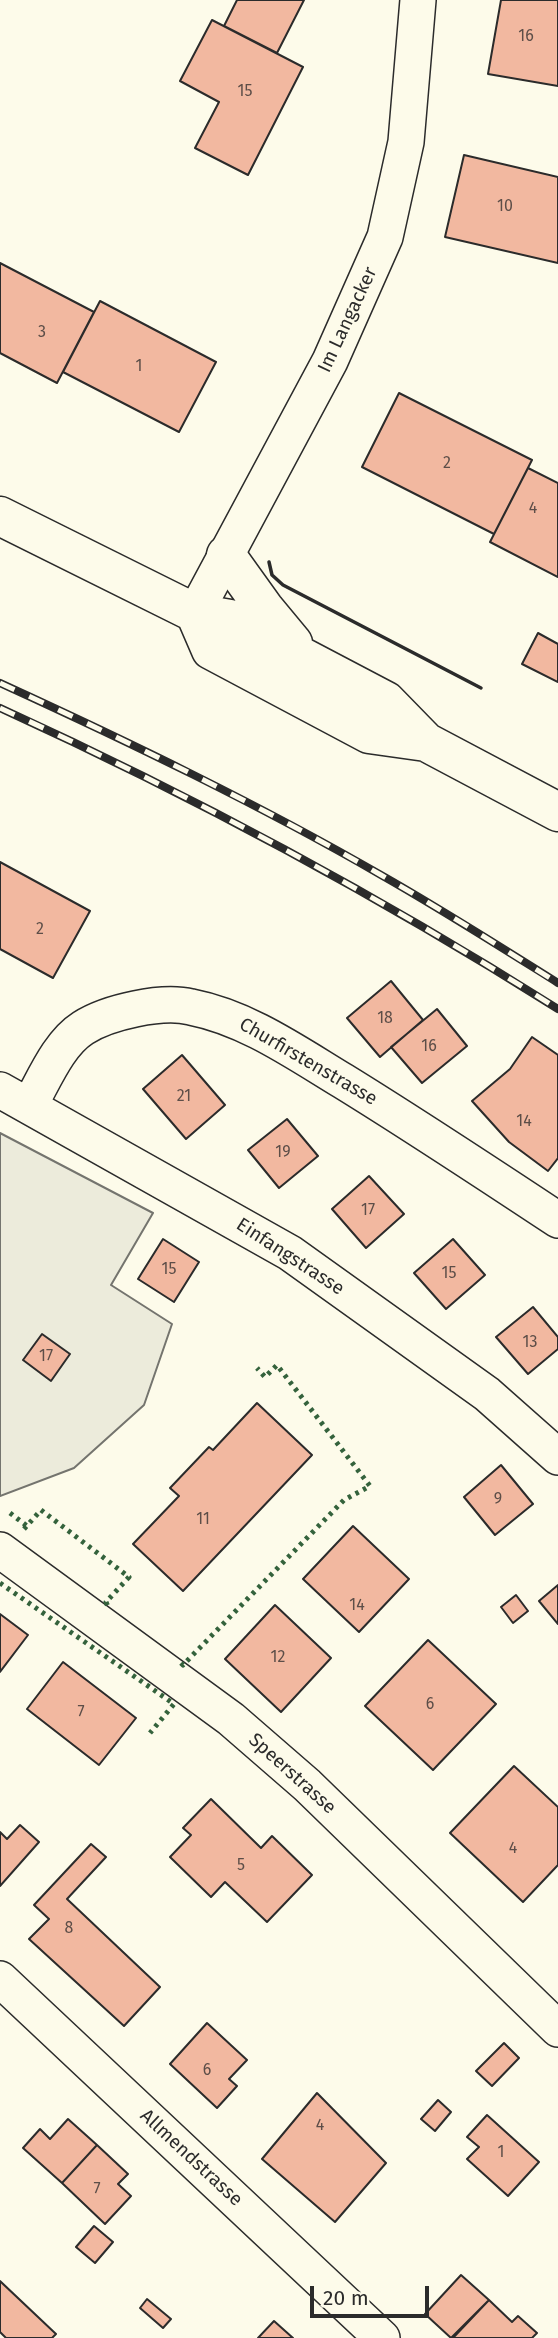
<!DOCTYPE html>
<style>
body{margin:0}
#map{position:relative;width:558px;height:2338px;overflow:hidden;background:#fdfbea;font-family:"Fira Sans",sans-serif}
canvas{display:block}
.scale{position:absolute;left:310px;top:2286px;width:119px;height:32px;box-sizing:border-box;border:4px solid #2b2b2b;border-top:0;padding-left:9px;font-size:21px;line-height:24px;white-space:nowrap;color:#2b2b2b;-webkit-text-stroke:5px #fdfbea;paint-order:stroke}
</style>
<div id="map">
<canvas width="558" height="2338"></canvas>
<div class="scale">20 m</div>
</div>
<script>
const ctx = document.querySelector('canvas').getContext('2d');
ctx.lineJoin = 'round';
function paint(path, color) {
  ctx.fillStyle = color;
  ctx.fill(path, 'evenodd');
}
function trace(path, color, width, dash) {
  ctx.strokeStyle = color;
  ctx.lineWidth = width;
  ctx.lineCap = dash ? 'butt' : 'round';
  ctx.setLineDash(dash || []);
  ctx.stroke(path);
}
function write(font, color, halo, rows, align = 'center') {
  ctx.font = font + ' "Fira Sans",sans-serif';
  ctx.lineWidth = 5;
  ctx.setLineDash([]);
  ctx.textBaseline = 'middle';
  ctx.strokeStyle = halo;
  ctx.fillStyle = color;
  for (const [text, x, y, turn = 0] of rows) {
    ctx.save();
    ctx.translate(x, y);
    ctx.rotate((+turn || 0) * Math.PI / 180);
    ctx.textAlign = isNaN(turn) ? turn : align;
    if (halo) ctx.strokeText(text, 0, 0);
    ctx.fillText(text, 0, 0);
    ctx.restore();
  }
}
const green = new Path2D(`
 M0 1133 153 1213 111 1285 172 1324 144 1405 74 1468 0 1496Z`);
paint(green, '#ecebdb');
trace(green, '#74746e', 2);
const building = new Path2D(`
 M237 0H304L277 53 224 26Z
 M501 0H558V86L488 74Z
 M212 20 303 67 248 175 195 148 219 102 180 81Z
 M464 155 558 177V263L445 237Z
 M0 263 94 312 57 383 0 353Z
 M100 301 216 362 179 432 63 372Z
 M399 393 532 460 494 534 362 467Z
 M528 468 558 483V577L490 542Z
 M538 633 558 644V682L522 664Z
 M0 862 90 911 53 978 0 949Z
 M391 981 423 1020 380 1057 347 1018Z
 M437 1009 467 1046 422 1083 391 1047Z
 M532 1037 558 1055V1158L548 1171 509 1142 472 1101 510 1069Z
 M182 1055 225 1105 186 1139 143 1089Z
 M287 1119 318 1156 279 1188 248 1150Z
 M369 1176 404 1214 366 1248 332 1209Z
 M163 1239 199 1262 174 1302 138 1279Z
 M453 1239 485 1275 446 1309 414 1273Z
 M533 1307 558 1337V1349L528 1374 496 1337Z
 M42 1334 70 1354 51 1381 23 1360Z
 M257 1403 312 1455 183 1591 133 1544 179 1496 170 1488 209 1447 213 1450Z
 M501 1465 533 1504 495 1535 464 1497Z
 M353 1526 409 1579 359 1632 303 1579Z
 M558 1585V1624L539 1601Z
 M516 1595 528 1611 513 1623 501 1607Z
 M275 1605 331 1658 281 1712 225 1659Z
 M0 1614 28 1635 0 1672Z
 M428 1640 496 1704 433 1770 365 1706Z
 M63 1662 136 1718 99 1765 27 1709Z
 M514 1766 558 1807V1865L523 1902 450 1833Z
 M211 1799 261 1848 272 1836 312 1875 267 1922 225 1882 211 1897 170 1857 191 1835 183 1828Z
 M20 1825 39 1842 0 1886V1832L7 1839Z
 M91 1844 106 1857 67 1899 160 1987 124 2026 29 1939 49 1919 34 1905Z
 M207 2023 247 2060 229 2079 237 2086 217 2108 170 2064Z
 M504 2043 519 2058 492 2086 476 2071Z
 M317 2093 386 2163 335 2222 262 2159Z
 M438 2100 451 2112 435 2131 421 2119Z
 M487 2115 539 2162 508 2196 467 2159 479 2147 467 2137Z
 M68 2119 97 2145 62 2183 23 2148 40 2129 50 2139Z
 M97 2145 128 2174 118 2184 131 2196 105 2224 62 2183Z
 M94 2226 113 2242 95 2263 76 2247Z
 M461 2275 489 2300 451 2338 425 2314Z
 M0 2281 56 2334 52 2338H6L0 2332Z
 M147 2299 171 2319 163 2328 140 2308Z
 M489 2300 512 2322 518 2316 537 2333 532 2338H453Z
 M274 2321 293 2338H258Z`);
paint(building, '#f2b8a0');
trace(building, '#2b2b2b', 2);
const minor = new Path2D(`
 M195 613 330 361 385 237 406 142 418 0
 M0 1090 290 1253 487 1394 558 1457
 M29 1106C44 1080 58 1044 83 1028 108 1012 162 1000 191 1007 247 1018 295 1052 343 1081 416 1126 487 1173 558 1220
 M0 1550 231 1719 307 1785 558 2029
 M0 1979 382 2338`);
const primary = new Path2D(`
 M0 516 195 613 230 619 386 701 426 742 558 812
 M226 555 264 608 293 643
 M195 613 211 650 369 734 426 742`);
trace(minor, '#2b2b2b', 38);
trace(primary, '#2b2b2b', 41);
trace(minor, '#fdfbea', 35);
trace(primary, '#fdfbea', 38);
const rail = new Path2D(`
 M0 683C129 742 258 804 381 875 441 909 499 946 558 983
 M0 708C193 796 379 896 558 1009`);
trace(rail, '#2b2b2b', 8);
trace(rail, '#fdfbea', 5, [16]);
trace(new Path2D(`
 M10 1513 27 1526
 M24 1529 41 1510 129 1577 106 1602 109 1609
 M0 1583 174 1704 150 1733
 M181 1663 183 1665 344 1500 370 1486 277 1365 265 1377 257 1368`), '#34623c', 5, [3.5, 5]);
trace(new Path2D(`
 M269 562 272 575 283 585 481 688`), '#2b2b2b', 3.5);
write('16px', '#5d4e48', null, [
 ["16",526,37],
 ["15",245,92],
 ["10",505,207],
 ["3",42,333],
 ["1",139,367],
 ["2",447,464],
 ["4",533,509],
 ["2",40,930],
 ["18",385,1019],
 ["16",429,1047],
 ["21",184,1097],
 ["14",524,1122],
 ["19",283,1153],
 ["17",368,1211],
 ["15",169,1270],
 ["15",449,1274],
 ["13",530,1343],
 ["17",46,1357],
 ["9",498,1500],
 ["11",203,1520],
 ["14",357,1606],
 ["12",278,1658],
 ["6",430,1705],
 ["7",81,1713],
 ["4",513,1849],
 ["5",241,1866],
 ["8",69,1929],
 ["6",207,2071],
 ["4",320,2126],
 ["1",501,2153],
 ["7",97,2190]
]);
write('19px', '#2b2b2b', '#fdfbea', [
 ["Im Langacker",348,320,-65],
 ["Churfirstenstrasse",308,1062,30],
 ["Einfangstrasse",290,1257,33],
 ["Speerstrasse",292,1774,42],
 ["Allmendstrasse",191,2158,43]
]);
</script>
